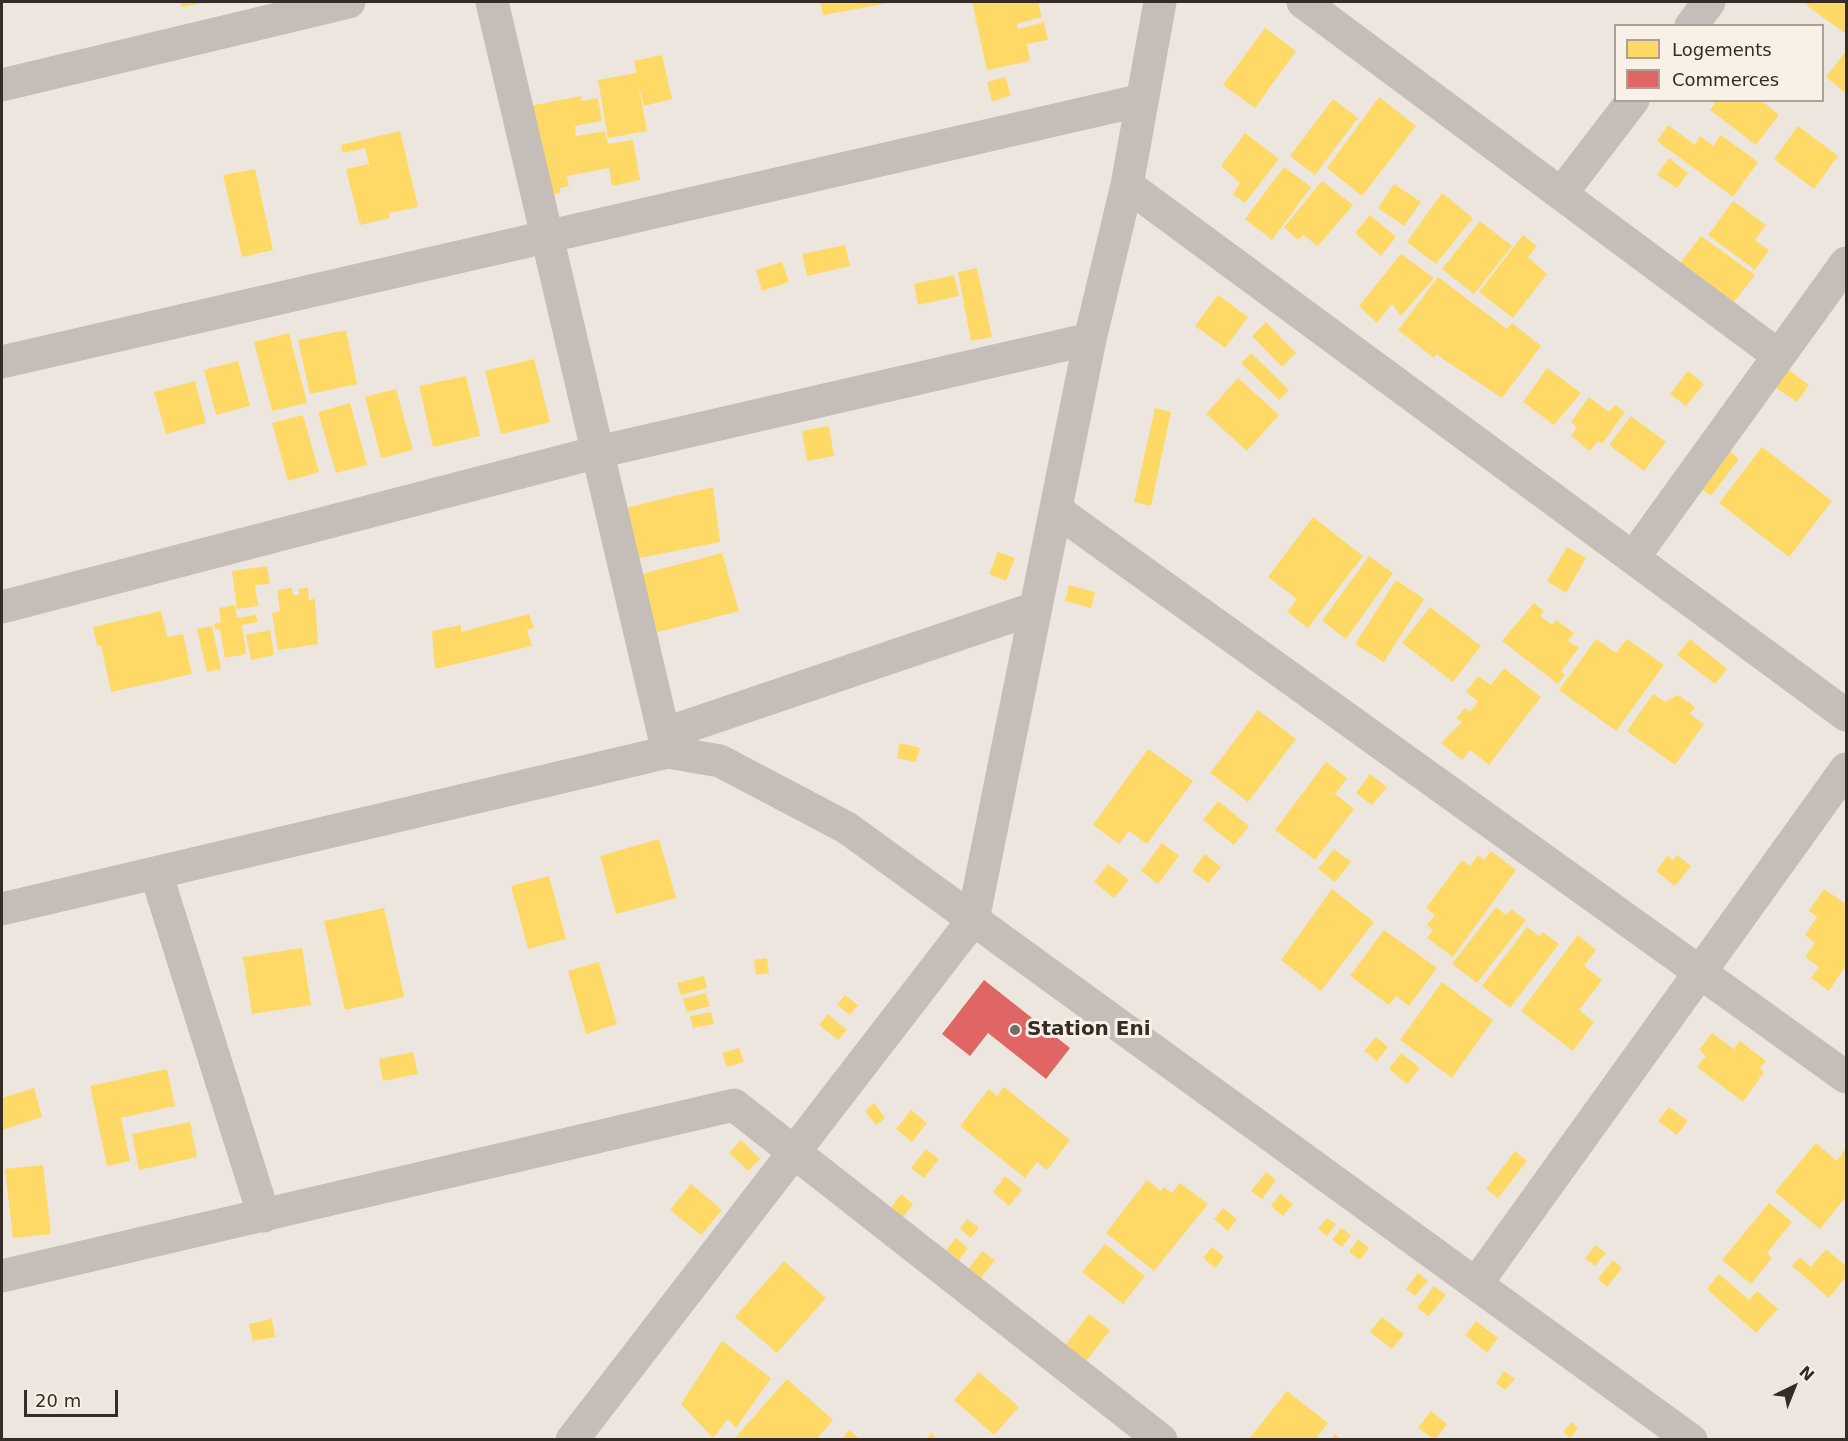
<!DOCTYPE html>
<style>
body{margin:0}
#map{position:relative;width:1848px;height:1441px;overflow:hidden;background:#ece6df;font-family:"DejaVu Sans",sans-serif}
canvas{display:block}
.frame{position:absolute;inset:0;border:3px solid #352b27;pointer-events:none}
.legend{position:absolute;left:1614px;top:24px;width:210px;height:78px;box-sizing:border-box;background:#f9f0e6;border:2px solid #aba19a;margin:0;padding:8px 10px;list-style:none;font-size:18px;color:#352b27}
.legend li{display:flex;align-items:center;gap:12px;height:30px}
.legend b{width:30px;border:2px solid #aba19a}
.north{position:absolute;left:1764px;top:1357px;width:60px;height:60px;-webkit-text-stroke:4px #f9f0e6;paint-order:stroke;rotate:43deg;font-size:16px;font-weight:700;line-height:24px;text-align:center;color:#352b27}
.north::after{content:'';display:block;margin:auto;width:21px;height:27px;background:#352b27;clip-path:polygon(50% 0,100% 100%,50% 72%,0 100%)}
.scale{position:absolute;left:24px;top:1390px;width:94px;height:27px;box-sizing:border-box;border:3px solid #352b27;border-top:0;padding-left:8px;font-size:18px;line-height:21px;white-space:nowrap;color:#352b27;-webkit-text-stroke:4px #f9f0e6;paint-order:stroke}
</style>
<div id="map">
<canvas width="1848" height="1441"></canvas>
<div class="frame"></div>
<ul class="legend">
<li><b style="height:16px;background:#ffd966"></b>Logements</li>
<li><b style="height:16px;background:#e06666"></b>Commerces</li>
</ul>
<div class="north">N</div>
<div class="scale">20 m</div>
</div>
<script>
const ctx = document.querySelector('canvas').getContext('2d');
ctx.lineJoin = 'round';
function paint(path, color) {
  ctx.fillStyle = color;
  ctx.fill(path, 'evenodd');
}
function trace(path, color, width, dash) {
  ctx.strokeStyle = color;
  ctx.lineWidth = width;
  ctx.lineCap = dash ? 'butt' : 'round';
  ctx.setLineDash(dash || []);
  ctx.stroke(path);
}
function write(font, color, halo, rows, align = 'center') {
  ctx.font = font + ' "DejaVu Sans",sans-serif';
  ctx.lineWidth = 6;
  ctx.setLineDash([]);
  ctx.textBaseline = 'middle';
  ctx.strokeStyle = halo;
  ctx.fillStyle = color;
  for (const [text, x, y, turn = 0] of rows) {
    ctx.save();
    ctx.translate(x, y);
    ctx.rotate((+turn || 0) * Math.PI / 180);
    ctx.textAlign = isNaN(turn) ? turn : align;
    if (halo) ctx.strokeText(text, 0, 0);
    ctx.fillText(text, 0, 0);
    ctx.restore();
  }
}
paint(new Path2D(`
 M180 2H204V3L182 7Z
 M820 2H889V3L823 15Z
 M972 2H1038L1042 17 1017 24 1018 29 1044 22 1048 40 1027 44 1030 61 987 70Z
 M1802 2H1846V34Z
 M1265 28 1296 51 1255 108 1223 85Z
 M1846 51V93L1826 77Z
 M662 55 672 99 644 106 638 83 647 131 608 138 598 80 636 73 634 61Z
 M1005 77 1011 95 992 102 987 82Z
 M581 96 582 101 598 98 602 121 575 126 576 136 605 131 608 144 633 140 640 180 612 186 609 168 567 176 569 186 560 188V193L533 198 529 106Z
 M1379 97 1416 126 1362 196 1327 168Z
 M1333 99 1358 118 1315 175 1290 156Z
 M1717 100H1761L1779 115 1756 145 1710 110Z
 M1668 125 1695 145 1700 136 1713 146 1721 135 1758 162 1733 197 1657 141Z
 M1798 126 1838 156 1814 189 1774 159Z
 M400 131 418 207 389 213 390 218 360 225 346 169 369 164 365 148 343 153 341 145Z
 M1245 133 1279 159 1245 203 1233 194 1240 183 1221 166Z
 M1669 158 1688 173 1677 188 1657 175Z
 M1284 167 1311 187 1272 240 1245 219Z
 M255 169 273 250 242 257 223 175Z
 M1322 181 1353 205 1318 246 1303 235 1298 240 1284 227Z
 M1394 184 1421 202 1404 226 1378 208Z
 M1442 193 1473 218 1436 264 1407 242Z
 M1733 201 1766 225 1755 240 1769 250 1755 270 1708 235Z
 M1370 215 1396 237 1381 256 1355 233Z
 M1480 221 1512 246 1474 294 1442 269Z
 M1523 235 1537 246 1528 257 1547 274 1513 318 1479 292Z
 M1701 236 1755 275 1731 306 1678 266Z
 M845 245 850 266 807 276 802 254Z
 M1401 254 1434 278 1401 316 1392 304 1377 323 1359 306Z
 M782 262 789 282 762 291 756 270Z
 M977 268 992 337 971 341 958 272Z
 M954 275 959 296 918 305 914 284Z
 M1438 277 1507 329 1512 323 1541 346 1502 398 1437 355 1443 345 1434 358 1398 330Z
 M1218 295 1248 317 1225 348 1195 326Z
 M1266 322 1296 353 1282 367 1252 336Z
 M346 330 357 384 310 394 298 340Z
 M289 333 307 403 272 411 254 342Z
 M1251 353 1289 390 1279 400 1241 363Z
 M534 359 550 422 501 434 485 371Z
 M238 361 250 406 216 415 204 370Z
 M1783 366 1809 385 1797 402 1770 384Z
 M1547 368 1581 393 1554 425 1523 402Z
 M1688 371 1704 384 1686 406 1670 394Z
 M466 376 480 436 433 447 419 386Z
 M1238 378 1279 415 1247 451 1206 414Z
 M195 381 206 423 166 434 154 392Z
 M396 389 413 450 381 458 365 397Z
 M1589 397 1609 412 1615 405 1625 412 1602 444 1598 441 1590 451 1571 436 1577 427 1571 422Z
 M350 403 367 465 336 473 318 412Z
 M1155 408 1171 412 1151 506 1134 502Z
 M303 415 319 472 288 481 272 423Z
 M1631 416 1666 442 1644 471 1609 445Z
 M829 426 834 456 807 461 802 431Z
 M1724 446 1739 459 1711 496 1695 484Z
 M1762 447 1832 501 1789 557 1719 503Z
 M713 487 720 542 635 559 625 508Z
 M1313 517 1363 556 1308 628 1287 612 1297 599 1268 577Z
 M1567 547 1586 558 1566 593 1547 581Z
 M998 552 1015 558 1006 581 989 574Z
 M722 553 739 611 651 634 638 575Z
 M1369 556 1393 573 1346 639 1322 621Z
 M267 566 270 584 255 585 258 606 237 609 232 571Z
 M1396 580 1424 599 1384 662 1355 644Z
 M1069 585 1095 592 1091 608 1065 601Z
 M292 588 293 595H299V589L308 588 309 600 315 599 318 644 278 650 272 613 280 611 277 590Z
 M1534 603 1544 611 1540 616 1552 625 1556 620 1574 633 1568 641 1579 648 1561 671 1565 675 1558 684 1502 641Z
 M235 605 237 618 256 615 258 622 242 625 246 654 225 658 220 629 215 630 214 624 221 622 219 608Z
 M1430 607 1481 646 1453 682 1402 643Z
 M161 611 167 637 183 634 192 674 111 692 101 645 97 646 93 627Z
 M529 614 534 628 527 630 532 646 435 669 432 631 461 625V632Z
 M212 626 221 669 207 672 197 629Z
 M270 630 274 655 251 660 246 635Z
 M1596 639 1616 653 1627 639 1664 665 1616 731 1559 690Z
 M1690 639 1727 669 1715 684 1677 655Z
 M1504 668 1541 697 1489 765 1470 750 1462 760 1441 743 1462 722 1456 718 1465 708 1470 712 1478 701 1466 692 1478 676 1491 685Z
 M1653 694 1665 702 1678 695 1695 707 1690 714 1704 724 1675 765 1627 731Z
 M1258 710 1296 739 1248 802 1210 773Z
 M900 743 920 748 916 762 897 758Z
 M1148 749 1193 781 1147 844 1129 831 1119 844 1093 825Z
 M1326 762 1347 778 1335 794 1354 809 1315 860 1275 830Z
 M1370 774 1387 787 1372 805 1356 793Z
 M1218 801 1249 826 1234 845 1203 820Z
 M659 839 676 898 616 914 600 856Z
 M1162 843 1179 856 1158 884 1141 871Z
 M1334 849 1351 862 1335 882 1318 869Z
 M1491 851 1516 870 1453 957 1427 938 1433 930 1427 925 1435 915 1426 908 1462 860 1470 866 1478 855 1484 860Z
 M1205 854 1221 867 1208 883 1192 871Z
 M1677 855 1691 866 1675 886 1656 871 1667 856 1673 860Z
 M1108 864 1129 880 1114 898 1094 882Z
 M549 876 566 939 528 949 511 886Z
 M1332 889 1374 922 1321 991 1281 960Z
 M1824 889 1846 904V965L1829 991 1811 978 1819 967 1805 957 1815 943 1805 935 1817 917 1809 911Z
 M1496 907 1506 915 1511 909 1526 920 1477 983 1452 964Z
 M384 908 404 997 345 1010 324 921Z
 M1527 927 1539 936 1543 932 1559 944 1510 1008 1482 986Z
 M1384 930 1437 968 1409 1006 1396 996 1389 1005 1350 976Z
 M1578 935 1596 950 1584 966 1602 980 1579 1010 1594 1022 1573 1051 1521 1011Z
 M302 948 311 1005 252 1014 243 957Z
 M767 958 769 973 756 975 754 960Z
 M599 962 617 1024 586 1034 568 971Z
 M704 976 707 988 681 995 677 983Z
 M1442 982 1493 1020 1452 1078 1400 1040Z
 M706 993 710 1006 687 1012 683 999Z
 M845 995 858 1005 850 1015 837 1005Z
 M711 1012 714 1024 693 1028 690 1016Z
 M828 1014 847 1030 838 1040 819 1025Z
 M1712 1033 1734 1049 1740 1041 1766 1061 1760 1069 1764 1072 1743 1102 1697 1067 1706 1056 1699 1050Z
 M1376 1037 1388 1047 1377 1061 1364 1051Z
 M739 1048 744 1062 727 1067 722 1053Z
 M413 1052 418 1074 383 1081 379 1059Z
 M1401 1053 1420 1068 1407 1084 1389 1069Z
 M167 1069 175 1106 121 1118 130 1161 107 1166 90 1086Z
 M1004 1087 1070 1140 1047 1170 1037 1162 1025 1178 960 1126 989 1089 997 1096Z
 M34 1088 42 1117 2 1130V1098Z
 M874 1103 885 1118 876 1125 865 1111Z
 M1669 1107 1688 1121 1677 1135 1658 1121Z
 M911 1110 927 1123 912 1142 896 1129Z
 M190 1122 197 1157 139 1170 132 1134Z
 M741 1140 760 1159 748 1171 729 1153Z
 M1816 1143 1837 1161 1846 1148V1197L1820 1229 1775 1192Z
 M926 1149 939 1159 924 1178 911 1168Z
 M1515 1151 1527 1161 1498 1198 1486 1189Z
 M43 1165 51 1234 13 1238 5 1169Z
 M1266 1172 1276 1180 1262 1199 1251 1191Z
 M1005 1176 1022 1190 1009 1206 993 1192Z
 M1147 1180 1161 1191 1164 1187 1172 1193 1180 1183 1208 1204 1154 1271 1106 1233Z
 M691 1184 722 1210 701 1235 670 1210Z
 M901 1194 913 1204 901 1220 889 1210Z
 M1280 1194 1293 1204 1283 1216 1271 1206Z
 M1769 1203 1792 1222 1767 1253 1772 1258 1751 1284 1722 1260Z
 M1223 1208 1237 1219 1228 1231 1214 1219Z
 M1327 1218 1336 1224 1327 1236 1318 1229Z
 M967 1219 979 1228 971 1238 960 1229Z
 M1341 1228 1351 1235 1342 1247 1332 1240Z
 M956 1238 968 1248 959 1260 946 1250Z
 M1358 1239 1369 1248 1360 1260 1349 1252Z
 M1105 1244 1145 1276 1123 1304 1082 1272Z
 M1596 1245 1606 1253 1595 1266 1585 1258Z
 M1212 1247 1224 1257 1215 1268 1203 1258Z
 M1826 1249 1846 1266V1277L1829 1298 1792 1266 1800 1257 1811 1267Z
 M982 1251 995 1260 977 1283 965 1274Z
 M1613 1260 1622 1268 1607 1287 1598 1279Z
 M784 1261 826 1298 777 1353 735 1317Z
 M1418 1273 1428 1281 1415 1296 1406 1289Z
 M1719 1274 1749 1300 1757 1291 1778 1309 1756 1333 1707 1289Z
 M1434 1286 1446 1295 1429 1316 1417 1308Z
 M1089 1314 1110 1330 1085 1363 1064 1347Z
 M1382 1317 1404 1334 1392 1349 1370 1332Z
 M272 1319 275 1337 253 1341 249 1324Z
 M1476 1321 1498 1338 1487 1353 1465 1335Z
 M722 1341 771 1378 736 1428 728 1419 713 1438 681 1404Z
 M1504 1371 1515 1379 1505 1390 1496 1383Z
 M979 1372 1019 1407 994 1435 954 1400Z
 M787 1379 833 1420 816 1440H737L735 1438Z
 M1287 1391 1328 1423 1315 1440H1248Z
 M1431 1411 1447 1424 1435 1440 1418 1428Z
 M1572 1422 1578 1428 1570 1438 1563 1432Z
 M849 1430 861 1440H841Z
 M931 1433 939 1440H926Z
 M1335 1434 1342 1440H1330Z`), '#ffd966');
paint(new Path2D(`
 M984 980 1070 1048 1046 1079 988 1033 970 1056 942 1034Z`), '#e06666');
trace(new Path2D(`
 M492 2 668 752
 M1303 2 1779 356
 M1691 26 1709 2
 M2 85 349 2
 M1127 185 1846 715
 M1561 194 1633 100
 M2 362 1142 100
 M1056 510 1846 1077
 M1633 558 1846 263
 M2 607 598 452 1090 339
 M664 734 1036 608
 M156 873 264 1216
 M2 909 668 752 720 761 847 828 1691 1440
 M2 1276 734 1105 1161 1440
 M1476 1284 1846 769
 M572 1440 973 920 1090 339 1127 185 1160 2`), '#c5beb8', 33);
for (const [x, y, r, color] of [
 [1015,1030,6,"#756c67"]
]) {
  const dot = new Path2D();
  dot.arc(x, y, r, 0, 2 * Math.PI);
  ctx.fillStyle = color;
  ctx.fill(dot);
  trace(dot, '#f9f0e6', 2);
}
write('bold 20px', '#352b27', '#f9f0e6', [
 ["Station Eni",1027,1030]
], 'left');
</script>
